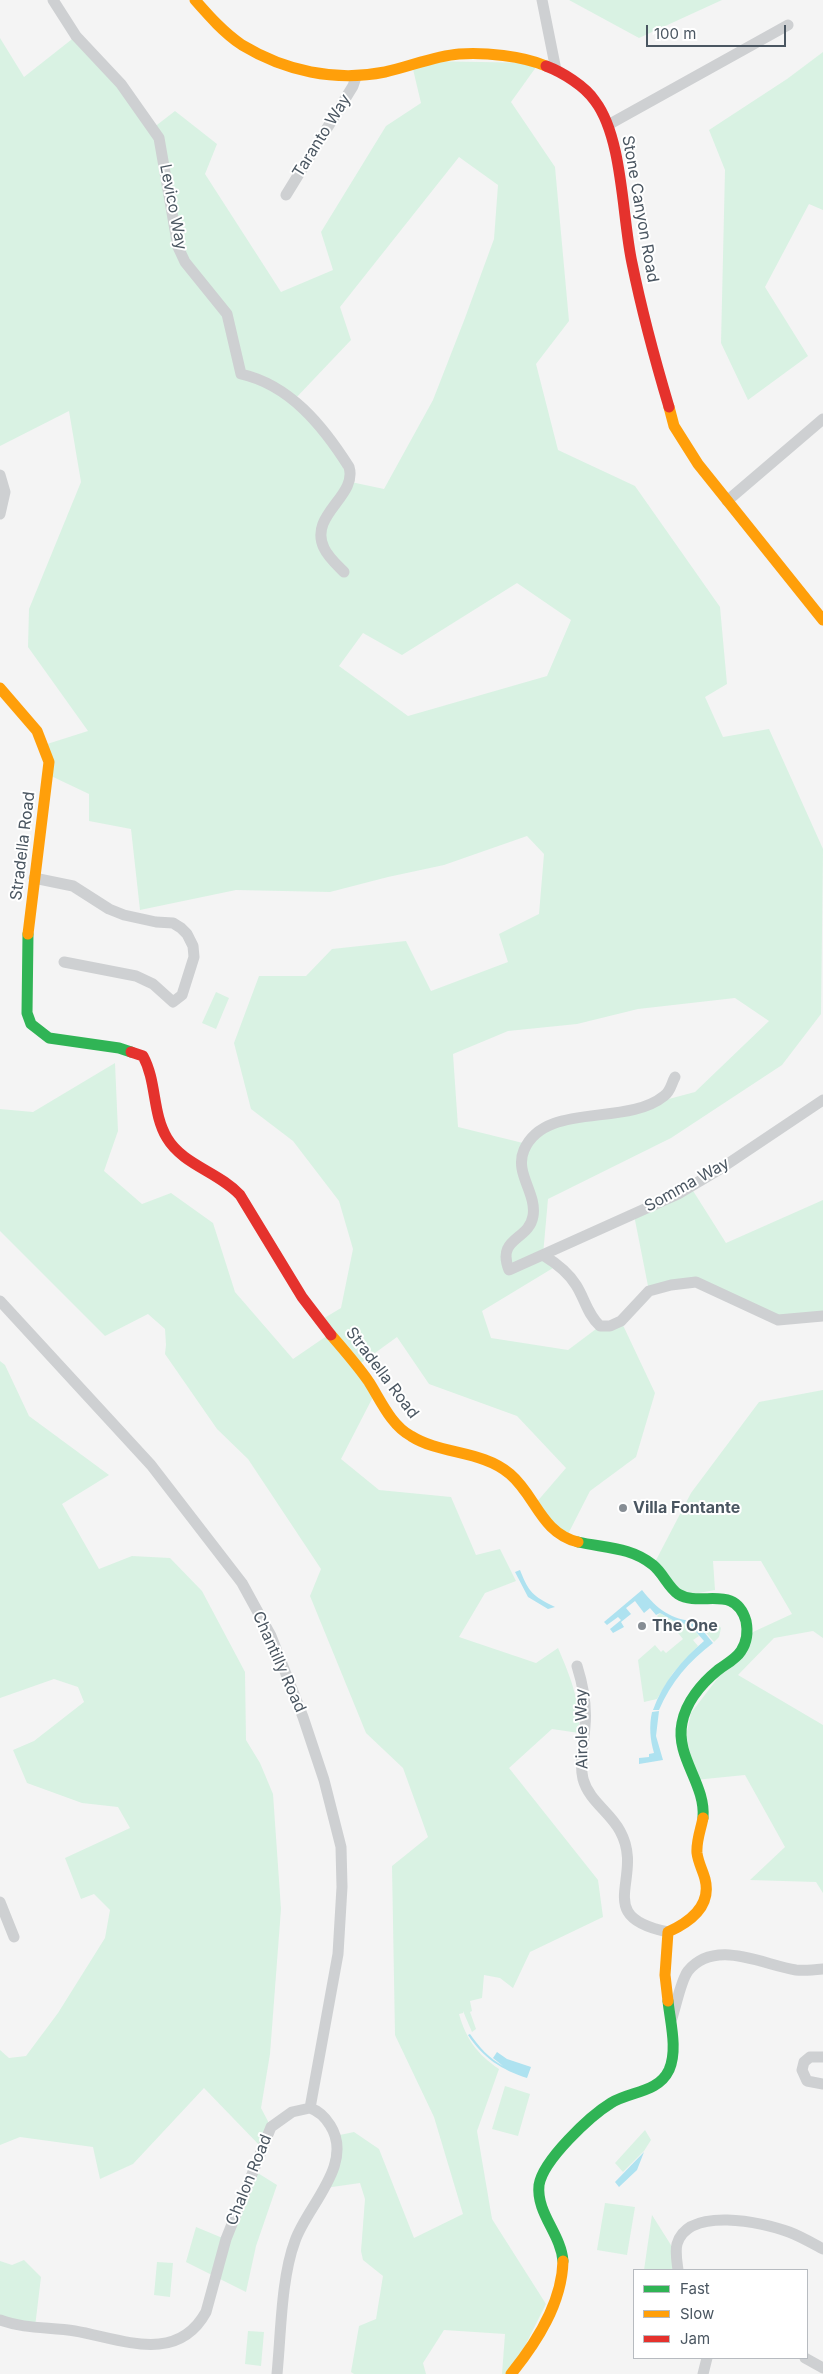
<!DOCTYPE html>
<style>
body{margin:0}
#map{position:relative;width:823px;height:2374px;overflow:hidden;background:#f4f4f4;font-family:Inter,sans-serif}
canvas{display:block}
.legend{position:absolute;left:633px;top:2269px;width:175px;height:90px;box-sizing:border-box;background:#fff;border:1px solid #b7bbc0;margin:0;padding:6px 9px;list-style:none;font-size:15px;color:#4a5661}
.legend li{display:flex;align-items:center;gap:10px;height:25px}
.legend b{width:25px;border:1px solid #b7bbc0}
.scale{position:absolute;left:646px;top:25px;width:140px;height:22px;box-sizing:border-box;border:2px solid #4a5661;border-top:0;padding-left:6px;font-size:15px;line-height:18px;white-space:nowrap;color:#4a5661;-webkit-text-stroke:4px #fff;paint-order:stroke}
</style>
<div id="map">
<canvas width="823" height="2374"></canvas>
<ul class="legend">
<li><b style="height:6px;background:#30b455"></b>Fast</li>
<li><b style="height:6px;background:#ff9f0a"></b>Slow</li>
<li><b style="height:6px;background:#e5322d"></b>Jam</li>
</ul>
<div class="scale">100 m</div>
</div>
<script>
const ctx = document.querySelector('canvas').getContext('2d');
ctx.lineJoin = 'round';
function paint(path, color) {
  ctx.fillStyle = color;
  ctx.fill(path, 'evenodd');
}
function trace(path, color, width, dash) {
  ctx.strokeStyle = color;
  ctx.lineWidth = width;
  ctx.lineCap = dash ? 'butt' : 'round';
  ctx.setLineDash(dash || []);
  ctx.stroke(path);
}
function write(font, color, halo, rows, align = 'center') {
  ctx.font = font + ' Inter,sans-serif';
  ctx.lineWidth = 4;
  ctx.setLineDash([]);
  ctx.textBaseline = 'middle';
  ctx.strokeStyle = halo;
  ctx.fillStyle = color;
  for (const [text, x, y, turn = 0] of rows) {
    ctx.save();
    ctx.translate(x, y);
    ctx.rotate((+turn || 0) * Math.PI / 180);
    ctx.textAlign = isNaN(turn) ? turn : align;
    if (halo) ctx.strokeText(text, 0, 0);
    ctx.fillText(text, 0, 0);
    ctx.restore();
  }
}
paint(new Path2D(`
 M569 0H722L639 38Z
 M76 36 153 128 175 111 217 144 205 174 281 292 333 270 321 232 386 126 421 103 412 65 423 61 539 63 511 102 555 167 569 321 536 364 558 450 635 486 720 607 727 684 705 697 723 737 769 729 823 849 821 1014 782 1065 671 1138 548 1199 543 1255 558 1265 482 1311 491 1338 568 1350 600 1326 621 1321 655 1393 636 1457 590 1491 566 1538 535 1504 566 1468 517 1416 429 1384 397 1337 357 1366 375 1393 341 1459 379 1490 451 1497 476 1555 500 1549 516 1581 485 1593 459 1637 536 1663 558 1648C570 1676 581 1702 579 1733L552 1729 509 1768 598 1880 603 1917 530 1952 513 1988 500 1978 484 1975 482 1998 470 2001 472 2011 470 2012 476 2029 472 2032 463 2011V2013L459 2014C466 2039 477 2054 499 2069L477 2131 492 2219 546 2304 511 2374H502L505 2334 444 2330 423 2363 426 2374H354L351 2372 359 2326 376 2319 383 2276 363 2260 361 2251 365 2199 360 2183 325 2188 335 2136 354 2132 379 2149 414 2238 463 2214 434 2117 395 2035 392 1866 428 1837 403 1768 366 1733 310 1596 321 1569 248 1459 217 1429 165 1354 166 1345 165 1329 148 1314 105 1336 0 1231V1109L33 1112 115 1063 118 1131 104 1171 142 1204 171 1193 213 1223 235 1292 293 1359 331 1333 321 1320 341 1308 353 1249 339 1201 293 1141 251 1109 234 1043 259 976H306L332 949 406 941 431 991 508 962 499 934 539 914 544 854 527 836 444 865 388 877 330 892 236 890 140 910 131 829 89 821V794L49 775 44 745 88 731 28 647 29 609 81 482 69 411 0 446V38L24 77ZM459 157 498 185 494 239 465 318 433 400 384 489 351 482 326 436 294 400 351 340 340 307ZM517 583 571 620 547 676 408 716 339 666 363 633 402 655ZM735 998 769 1021 695 1092 635 1108 542 1127 527 1144 458 1127 453 1054 508 1031 577 1024 638 1009Z
 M823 52V210L809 204 765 287 808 356 748 400 721 343 725 170 709 130 787 79Z
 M216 992 229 998 216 1029 202 1023Z
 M690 1186 726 1243 823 1200V1316L778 1320 696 1282 649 1291 634 1215Z
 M0 1361 5 1365 29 1416 109 1475 62 1504 99 1569 132 1556 170 1558 202 1591 245 1672 246 1740 260 1763 273 1794 281 1909 270 2054 261 2108 271 2127 262 2148 204 2088 133 2164 100 2179 93 2147 20 2137 0 2145V2050L9 2058 26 2056 58 2013 105 1938 110 1910 94 1894 81 1899 65 1858 130 1828 118 1807 82 1803 27 1783 13 1750 34 1741 84 1702 78 1687 54 1679 0 1698Z
 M823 1390V1638L813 1631 774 1638 738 1675 823 1725V1893L816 1882 750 1880 785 1847 745 1775 695 1780 685 1741 691 1713 753 1632 792 1614 761 1561H713L715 1590 682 1596 654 1564 691 1493 759 1402Z
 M660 1613 676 1622 690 1625 699 1636 693 1640 698 1646 673 1673 657 1699 644 1702 638 1660 655 1645 661 1652 663 1650 666 1653 683 1639 670 1623 666 1626 657 1616Z
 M708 1621 716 1622 721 1628 719 1637 714 1642 698 1623Z
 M505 2086 530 2094 518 2136 492 2129Z
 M645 2130 651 2140 644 2151 623 2172 615 2163Z
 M253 2170 277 2185 256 2246 246 2292 186 2262 196 2227 225 2239Z
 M605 2203 635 2207 627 2255 597 2250Z
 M652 2215 676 2253 678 2270H644Z
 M24 2260 41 2277 35 2327 0 2320V2261L12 2265Z
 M157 2262 173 2263 170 2297 154 2295Z
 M248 2331 264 2332 261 2366 245 2364Z`), '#d9f2e3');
paint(new Path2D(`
 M520 1570C529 1593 533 1596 555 1607L548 1609 528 1597 515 1572Z
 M642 1590C657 1609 671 1620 695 1621L713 1643C689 1661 671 1682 659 1710H653C663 1682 682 1660 704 1641L690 1625 676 1622 660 1613 656 1615 650 1608 644 1613 635 1601 626 1608 631 1614 621 1622 624 1627 613 1633 610 1629 621 1620 618 1617 607 1625 604 1622Z
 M659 1711 656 1736 663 1760 639 1764V1758L649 1757V1754L654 1753C650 1739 649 1726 652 1712Z
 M470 2034C479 2047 489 2058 503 2066L493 2058 497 2052 507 2059 531 2067 527 2078C502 2070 483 2058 468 2035Z
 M644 2152 637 2170 619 2187 615 2182Z`), '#aee2f0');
trace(new Path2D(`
 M53 0 76 36 121 84 159 138 178 247 185 262 227 314 241 374C290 385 323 426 349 467 358 496 308 515 324 548 328 557 337 565 344 572
 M542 0 556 70
 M608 125 788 25
 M286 195 353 86 356 77
 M0 475 5 492 0 514
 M727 501 823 419
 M34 878 73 886 109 909 124 915 156 922 173 923 181 928 187 934 193 946 194 957 182 995 173 1002 153 984 136 976 64 962
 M675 1077C671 1084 671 1091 664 1096 626 1127 545 1101 524 1150 514 1173 537 1193 533 1216 529 1241 496 1237 509 1270L678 1194 720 1169 823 1100
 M543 1255C556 1263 568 1272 576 1285 585 1299 587 1314 600 1326H610L621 1321 649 1291 671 1285 696 1282 778 1320 823 1316
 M0 1301 151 1465 242 1583 271 1636 303 1717 324 1780 341 1847 342 1887 338 1954 310 2108
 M577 1666C583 1685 587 1705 585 1726 584 1743 579 1762 583 1779 589 1801 610 1812 620 1831 646 1878 590 1916 668 1932
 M0 1902 14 1937
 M672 2018C676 2006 681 1980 688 1971 715 1938 763 1965 796 1970 805 1971 814 1970 823 1969
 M823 2057H810L804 2062 802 2070 807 2081 823 2084
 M678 2270C677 2262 675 2252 677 2244 688 2206 763 2222 789 2232 800 2236 812 2243 823 2249
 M0 2320C24 2329 50 2327 75 2331 121 2339 177 2365 206 2312L226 2239 271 2127 292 2112 310 2108C319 2111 325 2117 330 2125 355 2164 307 2206 295 2241 281 2278 281 2334 277 2374
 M805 2358 823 2368
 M703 2374 707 2358`), '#ced0d2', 11);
trace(new Path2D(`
 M28 934 27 1013 31 1024 49 1038 119 1048 131 1052
 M578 1542C605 1548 631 1547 653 1565 663 1573 668 1587 678 1594 701 1608 735 1583 746 1621 748 1631 747 1642 741 1651 736 1659 726 1664 718 1670 702 1683 686 1702 682 1723 675 1757 706 1784 703 1818
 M563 2261C561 2234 536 2213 539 2185 543 2160 590 2116 611 2103 631 2091 658 2093 669 2070 678 2050 670 2021 668 2001`), '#30b455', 11);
trace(new Path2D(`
 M195 0C209 16 224 33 242 45 285 71 335 82 385 72 409 67 434 56 459 54 484 52 523 56 546 66
 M669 407 674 426 698 464 823 620
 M0 688 37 731 49 762 28 934
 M331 1335C344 1350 358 1366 369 1382 381 1401 391 1425 411 1436 441 1455 482 1450 510 1474 536 1496 541 1533 578 1542
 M668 2001 665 1975 668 1932C690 1922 712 1906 705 1879 703 1871 698 1862 697 1853 696 1841 701 1829 703 1818
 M511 2374C537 2342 562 2303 563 2261`), '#ff9f0a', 11);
trace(new Path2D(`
 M546 66C562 72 585 86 595 101 623 138 622 217 632 263 642 312 655 360 669 407
 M131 1052 143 1056C157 1082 152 1113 167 1138 183 1165 219 1172 240 1195L302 1297 331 1335`), '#e5322d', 11);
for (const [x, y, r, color] of [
 [623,1508,5,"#868d94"],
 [642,1626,5,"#868d94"]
]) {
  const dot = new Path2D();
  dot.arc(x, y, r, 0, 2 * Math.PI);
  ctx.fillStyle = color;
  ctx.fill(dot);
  trace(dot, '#fff', 2);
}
write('16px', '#4a5661', '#fff', [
 ["Taranto Way",322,136,-58],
 ["Levico Way",173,207,79],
 ["Stone Canyon Road",640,209,80],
 ["Stradella Road",23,846,-83],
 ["Somma Way",687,1185,-29],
 ["Stradella Road",382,1373,53],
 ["Chantilly Road",279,1662,66],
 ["Airole Way",582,1729,-91],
 ["Chalon Road",249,2180,-68]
]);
write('bold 16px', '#4a5661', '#fff', [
 ["Villa Fontante",633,1508],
 ["The One",652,1626]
], 'left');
</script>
